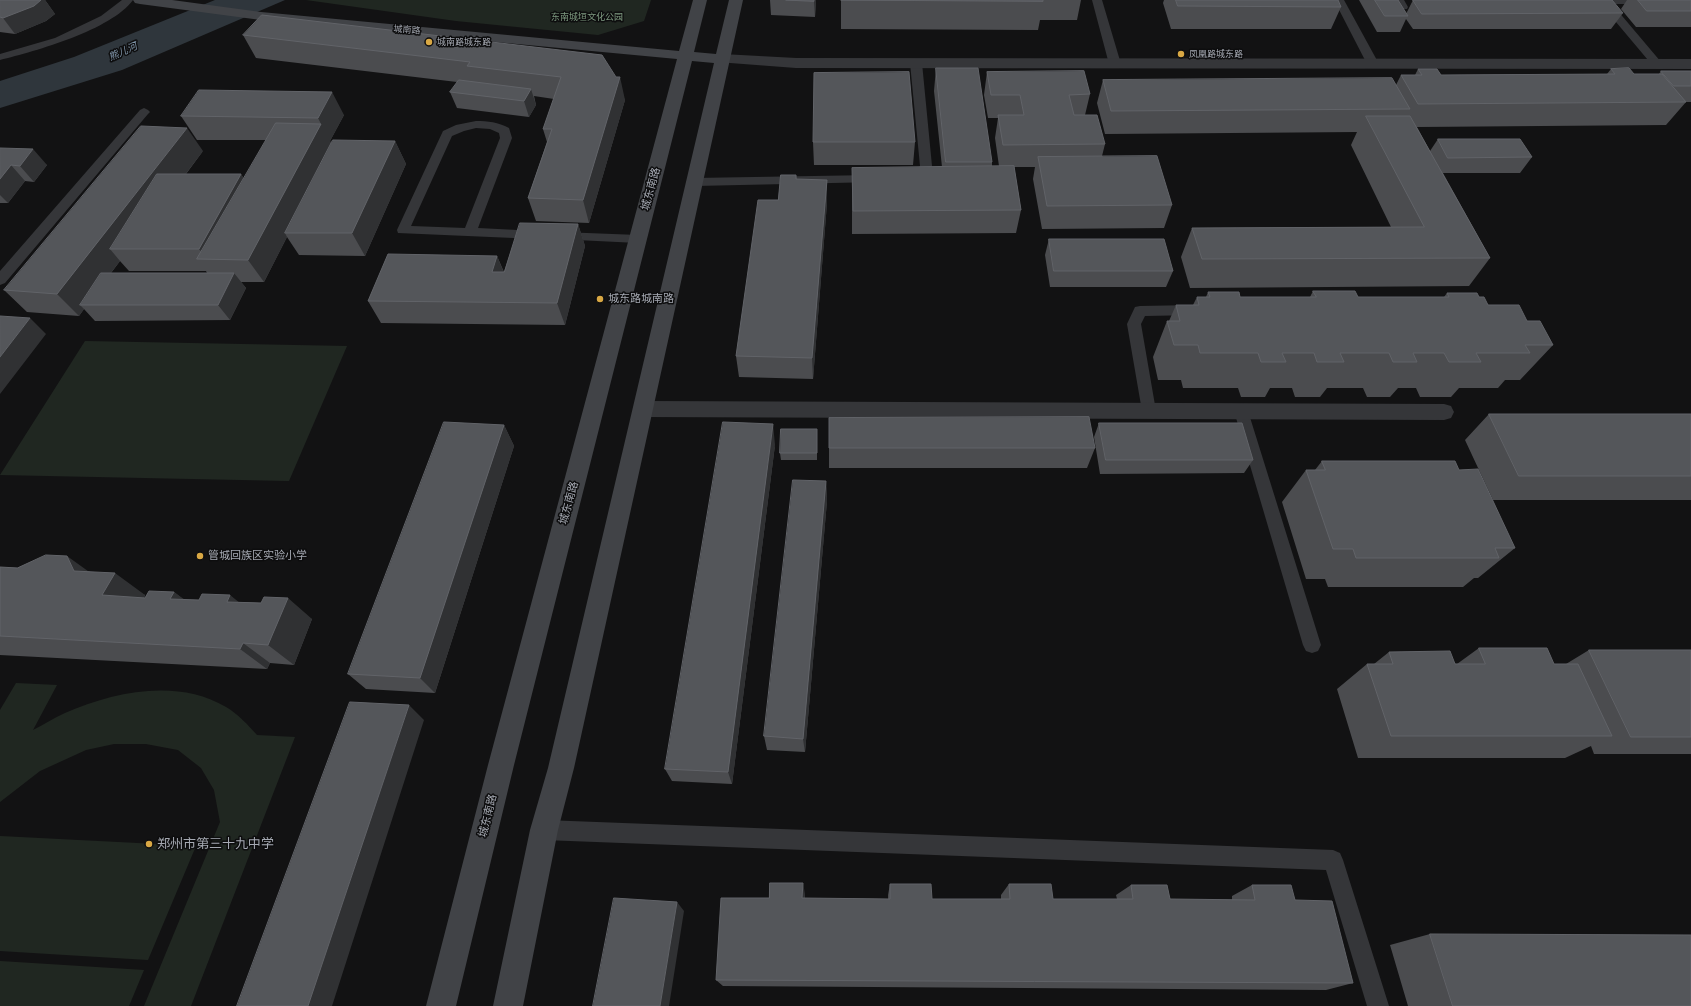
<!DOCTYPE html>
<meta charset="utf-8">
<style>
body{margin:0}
canvas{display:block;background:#121213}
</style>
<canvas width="1691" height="1006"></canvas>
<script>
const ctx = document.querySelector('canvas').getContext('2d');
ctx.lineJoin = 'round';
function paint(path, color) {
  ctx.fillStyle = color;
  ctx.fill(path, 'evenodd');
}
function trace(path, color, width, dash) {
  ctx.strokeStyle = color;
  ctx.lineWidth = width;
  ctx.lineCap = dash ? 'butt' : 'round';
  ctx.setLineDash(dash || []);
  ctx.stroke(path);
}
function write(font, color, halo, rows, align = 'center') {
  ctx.font = font + ' "Noto Sans","Noto Sans SC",sans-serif';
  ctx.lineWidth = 3;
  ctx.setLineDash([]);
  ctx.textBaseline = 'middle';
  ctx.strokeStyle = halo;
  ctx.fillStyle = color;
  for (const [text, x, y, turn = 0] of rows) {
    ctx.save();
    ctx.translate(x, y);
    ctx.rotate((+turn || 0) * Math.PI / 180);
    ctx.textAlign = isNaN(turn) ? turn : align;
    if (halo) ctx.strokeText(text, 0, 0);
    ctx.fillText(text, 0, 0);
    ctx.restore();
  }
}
paint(new Path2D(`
 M306 0H651L644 21 598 35 456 21Z
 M85 341 347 346 289 481 0 475Z
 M16 683 57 685 33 730C43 725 54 718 65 713 113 692 177 678 226 707 238 714 248 725 257 735L295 737 191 1006H144L220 822 214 790 201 768 178 750 146 744H114L86 750 40 771 0 802V710Z
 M0 836 196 846 148 960 0 951Z
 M0 961 144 970 129 1006H0Z`), '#202721');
paint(new Path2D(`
 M215 0H285L122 70 0 108V81L74 57Z`), '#2f363c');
paint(new Path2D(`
 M122 0H133C111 30 36 51 0 60V54L55 38 101 16Z
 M1092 0H1102L1121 64 1119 66 1115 67 1109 64Z
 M1334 0H1344L1379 64 1377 66 1373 67 1367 64Z
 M1394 0H1404L1408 7 1407 9H1399Z
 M1600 0H1691V4H1612L1661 62 1663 64 1657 67 1653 66 1600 3Z
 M916 60 922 63 932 166 925 176 908 180 904 179 902 176 904 173 917 170 920 166 910 63Z
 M144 108 148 110 150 112 148 114 5 283 0 285V271L140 110Z
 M476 121C488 121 498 122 509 128L512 138 478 228 537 231 542 232 543 235 542 238 537 239 398 233 397 230 443 131 456 125ZM476 128 490 129 499 133 500 138 465 228 411 226 452 136 464 131Z
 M873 175 877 176 879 179 877 182 695 186 691 185 689 182 691 179 695 178Z
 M561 232 638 235 643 236 645 239 643 242 638 243 556 239 555 236 556 233Z
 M1195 305 1200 306 1202 310 1200 314 1195 315 1145 316 1141 324 1156 411 1154 415 1149 417 1144 415 1142 411 1127 324 1135 307 1140 306Z
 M1241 405 1246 407 1248 411 1321 645 1318 651 1312 653 1306 651 1303 645 1234 411 1236 407Z
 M544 820 1333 850 1340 853 1343 860 1389 1006H1367L1326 870 544 840 537 837 534 830 537 823Z`), '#353639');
paint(new Path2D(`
 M722 54 796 58 1691 59V69L796 68 717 62 714 59 717 56Z
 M643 401 1444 404 1451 406 1454 412 1451 418 1444 420 643 417 636 415 633 409 636 403Z`), '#353639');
paint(new Path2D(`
 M133 0H172L261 12 679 51 693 0H707L694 52 716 54 729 0H743L574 768 558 830 523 1006H493L530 830 548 768 714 63 692 61 514 765 456 1006H426L488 765 677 59 261 20 140 4 135 3Z`), '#414347');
paint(new Path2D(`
 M0 0H45L55 14 46 21 15 34 0 32Z
 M770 0H816L815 17 771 15Z
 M841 0H1081L1077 20H1040L1038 30 841 29Z
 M1164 0H1338L1341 7 1331 29H1171L1163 3Z
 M1359 0H1398L1406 14 1413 0 1623 13 1611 29H1413L1406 19 1400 32H1377Z
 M1627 0H1691V27H1636L1621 9Z
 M243 35 602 55 625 100 589 223 536 221 528 198 547 142 543 129 554 99 534 96 536 105 529 117 457 108 450 92 457 82 256 58Z
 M936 68 992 162V166H999L995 138 998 118H988L984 95 987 72 1090 94 1085 115 1105 144 1102 156 1172 205 1164 228 1042 229 1033 179 1035 167H1014L1021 210 1016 233 852 234V168L942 167 934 91Z
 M1418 69 1441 75 1607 74 1611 69 1634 74H1659L1661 71H1691V102H1686L1666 125 1417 127 1430 151 1438 139 1532 157 1520 173H1443L1490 258 1469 286 1190 288 1181 257 1192 228 1391 227 1351 145 1357 132 1105 134 1097 103 1103 80 1396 85 1401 75H1415Z
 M344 115 330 141 331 143 395 141 406 164 365 256 299 255 287 237 264 282H241L246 288 230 320 95 321 84 309 79 316 27 312 4 290 203 151 186 174H241L244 179 266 140H197L181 116ZM120 261 129 271H206L207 273H111Z
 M813 142H915L913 165H814Z
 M0 148 47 165 34 182 25 181 8 203H0Z
 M796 175 797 180H827V203L813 379 739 377 736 356 778 200Z
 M578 224 585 246 565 325 381 323 368 301 497 256 504 272Z
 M1049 239 1173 271 1166 287H1050L1045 255Z
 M1313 291 1358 297H1444L1447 293 1479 297 1488 305 1527 321 1553 345 1520 380H1505L1498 388H1459L1451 397H1420L1416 388H1398L1390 397H1367L1363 388H1327L1320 397H1295L1292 388H1270L1265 397H1241L1238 388H1183L1181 380H1158L1153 357 1167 321H1169L1176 305H1193L1197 297H1206L1208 292 1240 297H1310Z
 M1489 414H1691V500H1493L1465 440Z
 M1099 423 1253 460 1244 473 1100 474 1094 437Z
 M504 425 514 446 435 693 366 689 348 674Z
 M817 436V460H781L780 453Z
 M775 445 732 784 672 781 665 769Z
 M829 448H1095L1087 468H829Z
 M1322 461 1459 470 1515 548 1478 578H1474L1463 587H1328L1325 579H1306L1282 502 1306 470H1315Z
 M826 481 827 501 805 752 767 750 764 736Z
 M0 567 88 571 145 595 144 598 174 592 184 600 261 603 312 619 294 665 270 663 267 669 0 655Z
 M1479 648 1554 664H1566L1589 650H1691V754H1594L1591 746 1565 758H1358L1337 689 1367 664H1374L1389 652 1457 664Z
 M890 884 932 899H1001V895L1009 884 1053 899H1117L1116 895 1131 885 1170 899 1232 900V896L1252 885 1295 900 1353 983 1326 990 723 986 716 980 769 898 805 894V898L888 899V895Z
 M1430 934 1691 1006H1408L1390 945Z`), '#4b4c4f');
paint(new Path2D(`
 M41 0H45L55 14 46 21 15 34 3 18Z
 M814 0H816L815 17 814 1Z
 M620 77 625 100 589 223 583 200Z
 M531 89 536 105 529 117 524 101Z
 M332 92 344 115 330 141 333 147 285 233 287 237 264 282 248 260 321 124 318 118Z
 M187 128 203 151 129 249H110L120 261 86 305H80L84 309 79 316 57 294Z
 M395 141 406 164 365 256 352 233Z
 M33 149 47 165 34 182 20 166Z
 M11 165 25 181 8 203 0 195V179Z
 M241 174 256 197 208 259 199 249Z
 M827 180V203L813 379 812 358Z
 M578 224 585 246 565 325 557 303Z
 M497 256 506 278 492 272Z
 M234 273 246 288 230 320 218 305Z
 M30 318 46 334 0 394V357Z
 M773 424 775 445 732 784 728 772Z
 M504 425 514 446 435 693 420 678Z
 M826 481 827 501 805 752 803 739Z
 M67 556 99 579 115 573 145 595 133 617 102 595 74 571Z
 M174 592 203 613 170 599Z
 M230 595 256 616 227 602Z
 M288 598 312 619 294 665 268 645Z
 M243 643 270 663 267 669 240 649Z
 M409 705 424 720 332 1006H308Z
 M803 883 805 894 804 908 802 898Z
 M677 902 684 911 669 1006H660Z`), '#303133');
const building = new Path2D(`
 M0 0H41L34 6 3 18 0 17Z
 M786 0H814V1Z
 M841 0H1043V1Z
 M1176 0H1338L1341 7 1178 6Z
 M1375 0H1398L1408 16H1385Z
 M1413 0H1612L1623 13 1422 14Z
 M1638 0H1691V11H1647Z
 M262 15 602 55 616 77H620L583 200 528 198 552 129H543L561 77 467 66 470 62 243 35Z
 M936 68H978L992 162H946Z
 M1629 68 1634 74H1662L1686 102 1418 104 1401 75H1422L1418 69H1437L1441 75 1615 74 1611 69Z
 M1084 71 1090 94 1069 95 1074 115H1097L1105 144 1003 145 998 115H1024L1020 95H991L987 72Z
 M1661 71H1691V86H1674Z
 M909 72 915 142H813L814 73Z
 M1392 78 1410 109 1111 111 1103 80Z
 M459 80 531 89 524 101 450 92Z
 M199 90 332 92 318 118 181 116Z
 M1366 116H1410L1490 258 1202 259 1192 228 1424 227Z
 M276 123 321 124 248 260 197 259Z
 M141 126 187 128 57 294 4 290Z
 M1438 139H1520L1532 157 1448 158Z
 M333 140 395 141 352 233H285Z
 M0 148 33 149 20 166 11 165 0 179Z
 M1157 156 1172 205 1047 206 1038 157Z
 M1014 166 1021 210 853 211 852 168Z
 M157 174H241L199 249H110Z
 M781 175H796V179L827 180 812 358 736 356 758 200H778Z
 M520 223 578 224 557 303 368 301 388 254 497 256 492 272H504Z
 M1049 239H1164L1173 271H1054Z
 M101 273H234L218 305H80Z
 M1313 291H1355L1358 297H1449L1447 293H1477L1479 297H1484L1488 305H1519L1527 321H1540L1553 345H1525L1530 353H1476L1481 362H1449L1444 353H1413L1417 362H1393L1389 353H1340L1344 362H1317L1314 353H1282L1286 362H1261L1258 353H1200L1198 345H1174L1167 321H1180L1176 305H1199L1197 297H1210L1208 292H1239L1240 297H1316Z
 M0 316 30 318 0 357Z
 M1489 414H1691V476H1519Z
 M1089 417 1095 448H829V418Z
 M444 422 504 425 420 678 348 674Z
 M723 422 773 424 728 772 665 769Z
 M1099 423H1242L1253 460H1106Z
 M781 429H817V453H780Z
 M1322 461H1455L1459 470 1478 469 1515 548H1495L1499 558H1356L1353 549H1333L1306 470H1325Z
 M793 480 826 481 803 739 764 736Z
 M46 555 67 556 74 571 115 573 102 595 145 598 149 591 174 592 170 599 199 600 202 594 230 595 227 602 261 603 264 597 288 598 268 645 243 643 240 649 0 636V567L17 568Z
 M1479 648H1547L1554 664H1578L1612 736H1391L1367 664H1393L1389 652 1450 651 1455 664H1485Z
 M1589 650H1691V737H1631Z
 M350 702 409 705 308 1006H237Z
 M770 883H803L802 898 890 899V884H931L932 899H1010L1009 884H1051L1053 899H1133L1131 885H1167L1170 899 1255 900 1252 885H1291L1295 900 1332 901 1353 983 716 980 721 898H769Z
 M614 898 677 902 660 1006H593Z
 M1430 934 1691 935V1006H1453Z`);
paint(building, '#54565a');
trace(building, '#616368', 1);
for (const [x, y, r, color] of [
 [429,42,4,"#d9a844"],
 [1181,54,4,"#d9a844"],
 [600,299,4,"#d9a844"],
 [200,556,4,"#d9a844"],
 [149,844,4,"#d9a844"]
]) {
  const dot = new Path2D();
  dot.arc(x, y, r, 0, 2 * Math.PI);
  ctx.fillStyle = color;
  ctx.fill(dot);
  trace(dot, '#0d0d0e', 1.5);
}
write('9px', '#7e9a80', '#0d0d0e', [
 ["东南城垣文化公园",587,17]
]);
write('9px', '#a5a9b2', '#0d0d0e', [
 ["城南路",407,30,5]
]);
write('9px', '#a5a9b2', '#0d0d0e', [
 ["城南路城东路",437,42],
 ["凤凰路城东路",1189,54]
], 'left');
write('italic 10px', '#8095a9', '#0d0d0e', [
 ["熊儿河",123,52,-24]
]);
write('11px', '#a5a9b2', '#0d0d0e', [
 ["城东南路",651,189,-75],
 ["城东南路",569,503,-75],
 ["城东南路",488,816,-76]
]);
write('11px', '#a5a9b2', '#0d0d0e', [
 ["城东路城南路",608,299],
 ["管城回族区实验小学",208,556]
], 'left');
write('13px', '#a5a9b2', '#0d0d0e', [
 ["郑州市第三十九中学",157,844]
], 'left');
</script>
